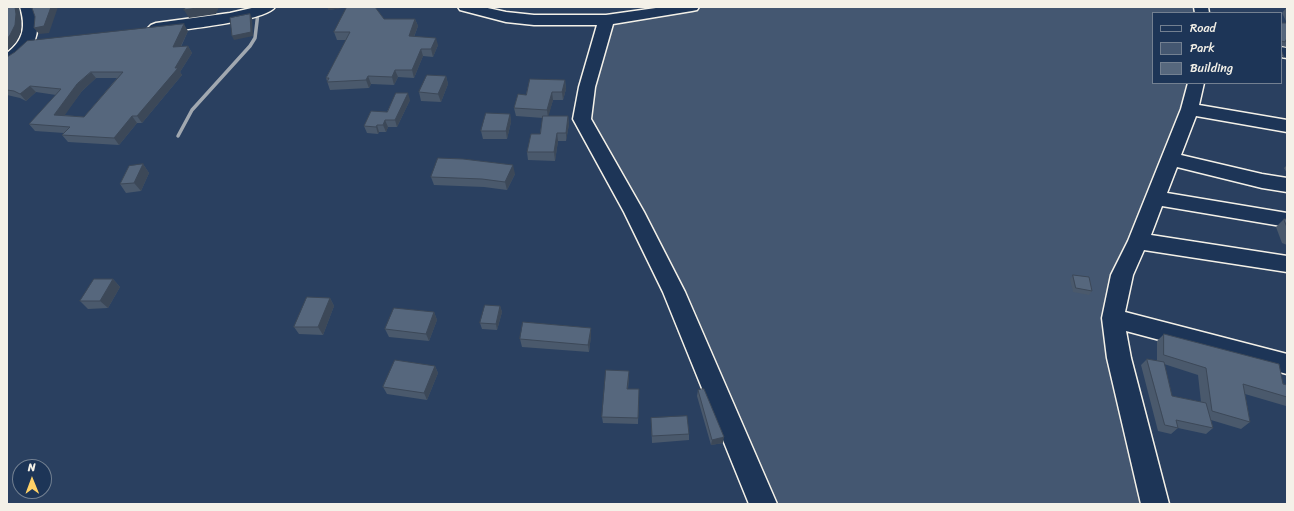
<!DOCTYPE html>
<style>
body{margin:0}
#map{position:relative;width:1294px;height:511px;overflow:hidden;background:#2a4060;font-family:Sriracha,sans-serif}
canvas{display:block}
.frame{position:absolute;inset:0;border:8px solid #f4f1e8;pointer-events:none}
.legend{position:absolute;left:1152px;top:12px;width:130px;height:72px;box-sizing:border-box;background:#1d3557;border:1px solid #738091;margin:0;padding:5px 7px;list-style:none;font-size:12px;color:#f4f1e8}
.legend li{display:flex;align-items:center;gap:8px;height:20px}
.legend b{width:20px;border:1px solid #738091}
.north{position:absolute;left:12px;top:459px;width:40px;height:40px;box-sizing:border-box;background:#1d3557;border:1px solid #738091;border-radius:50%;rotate:359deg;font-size:11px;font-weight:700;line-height:16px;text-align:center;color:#f4f1e8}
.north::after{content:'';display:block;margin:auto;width:14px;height:18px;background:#ffd166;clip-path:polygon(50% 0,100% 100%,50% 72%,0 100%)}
</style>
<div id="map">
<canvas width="1294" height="511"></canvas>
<div class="frame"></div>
<ul class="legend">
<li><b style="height:5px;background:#1d3557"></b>Road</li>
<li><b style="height:11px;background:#445771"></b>Park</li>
<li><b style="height:11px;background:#56677d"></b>Building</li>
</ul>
<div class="north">N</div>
</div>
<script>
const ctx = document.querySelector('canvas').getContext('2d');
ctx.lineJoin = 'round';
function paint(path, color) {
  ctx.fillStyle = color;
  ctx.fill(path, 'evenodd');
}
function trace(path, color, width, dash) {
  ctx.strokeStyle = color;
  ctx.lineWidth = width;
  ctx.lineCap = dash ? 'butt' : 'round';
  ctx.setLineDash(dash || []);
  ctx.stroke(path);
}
paint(new Path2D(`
 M692 7H1201L1202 13H1153V83H1196L1113 318 1155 504H763L582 119 606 20Z`), '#445771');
trace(new Path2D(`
 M178 136 192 110 250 46 255 38 258 13`), '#a1a8b0', 3.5);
const minor = new Path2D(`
 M20 7H34C43 31 34 58 7 65V53C24 40 26 26 20 7Z
 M256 7H275C265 22 177 30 156 33L151 31 148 28 151 25 156 23 230 13Z
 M458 7H483L506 12 534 15H606L663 7H699L697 10 692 11 613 24 595 87 591 119 644 212 685 292 777 504H749L663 292 624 212 573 119 579 87 597 25H534L506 22 460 10Z
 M1194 7H1208L1209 13H1195Z
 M1281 47 1287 48V58L1281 57Z
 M1188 83H1204L1199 105 1287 120V132L1196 116 1181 155 1262 174 1287 178V192L1262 188 1177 167 1167 193 1287 213V227L1162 206 1151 235 1287 256V272L1144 250 1133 275 1125 312 1287 354V374L1126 331 1131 358 1169 504H1141L1107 358 1102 318 1111 275 1128 241 1181 109Z`);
trace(minor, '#f4f1e8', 3);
paint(minor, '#1d3557');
paint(new Path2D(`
 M327 7H375L384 19H415L418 26 414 37 438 45 433 57 423 56 414 78 398 77 394 85 371 84 369 88 330 90 326 78 346 40H337L334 32 347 7 329 10Z
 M1287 7V23L1282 13Z
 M1281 23H1287V47L1282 46 1281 47Z
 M188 31 181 47 188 46 192 53 180 72 182 75 142 123H137L119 145 68 142 62 135 64 133 35 131 29 124 56 95 36 92 26 101 20 98 7 95V57ZM96 78H117L84 117 64 115 82 91Z
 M446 76 448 84 441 102 421 101 419 92Z
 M565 80 566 89 563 100H553L548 116H568L569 124 566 141H558L555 161 528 160 527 152 540 134 543 118 516 116 514 108 526 95Z
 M410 100 397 127H388L386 132H379L378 134 367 133 364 126 387 112Z
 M510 114 511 122 507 139H483L481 131Z
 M143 164 149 173 141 191 126 193 120 184Z
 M1287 165V173L1284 168Z
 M515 174 507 190 484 187 434 185 431 177Z
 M1284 219H1287V245L1282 243 1276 227Z
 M1073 275 1092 291 1089 295 1073 292 1070 279Z
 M113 279 120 287 108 308 88 309 80 301Z
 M330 298 334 306 323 335 299 334 294 327Z
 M500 306 502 312 497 330 482 329 480 323Z
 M434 312 437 320 429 341 389 337 385 329Z
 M591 328V336L589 352 522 347 520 339Z
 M1164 334 1287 385V410L1286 406 1245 394 1250 422 1241 429 1211 420 1213 428 1206 434 1178 428 1171 434 1158 431 1141 365 1147 359 1157 361V341ZM1164 364 1198 375 1201 402 1172 396Z
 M435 366 438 373 427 400 387 394 383 387Z
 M629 371V377L628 389H639L638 424 603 423 602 417Z
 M698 390 723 443 711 445 697 396Z
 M651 418 689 434V440L652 443Z`), '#4a596c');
paint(new Path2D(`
 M15 7H19L21 21V32L16 42 7 51V39Z
 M51 7H58L49 33 39 34 34 28Z
 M203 7H219L216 14 189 18 184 10Z
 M327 7H348L329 10Z
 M250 14 252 18 253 36 234 40 232 36Z
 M415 19 418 26 411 44 409 36Z
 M184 24 188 31 177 54 173 47Z
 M436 38 438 45 433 57 431 49Z
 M188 46 192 53 180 72 182 75 142 123 137 116 175 68Z
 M421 49 423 56 414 78 412 70Z
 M395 70 398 77 394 85 392 77Z
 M91 72 96 78 82 91 60 122 54 115 77 84Z
 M368 76 371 84 369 88 366 80Z
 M446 76 448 84 441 102 438 94Z
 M565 80 566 89 563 100 562 92Z
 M30 86 36 92 26 101 20 94Z
 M552 92 553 100 548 118 547 110Z
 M408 93 410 100 397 127 395 120Z
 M510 114 511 122 507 139 506 131Z
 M132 116 137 123 119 145 114 138Z
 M568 116 569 124 566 141V133Z
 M385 120 388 127 386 132 383 125Z
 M377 125 379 132 378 134 376 127Z
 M557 133 558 141 555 161 554 152Z
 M143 164 149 173 141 191 134 183Z
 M513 165 515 174 507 190 505 182Z
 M113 279 120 287 108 308 100 301Z
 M330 298 334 306 323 335 318 327Z
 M500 306 502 312 497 330 496 324Z
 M434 312 437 320 429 341 426 334Z
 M591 328V336L589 352 588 345Z
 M435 366 438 373 427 400 424 393Z
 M629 371V377L627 395V389Z
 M724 437 723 443 711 445 712 440Z`), '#3c4858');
const building = new Path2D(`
 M7 7H15L16 14 15 25 10 35 7 39Z
 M32 7H51L44 26 34 28 35 17Z
 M186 7H203L184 10Z
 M347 7H375L384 19H415L409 36 436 38 431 49H421L412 70H395L392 77 368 76 366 80 327 82 329 78H326L350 32H334Z
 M250 14 251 32 232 36 230 18Z
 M1281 23H1287V38L1285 42 1281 41Z
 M184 24 173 47 188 46 175 68H178L137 116H132L114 138 62 135 70 127 29 124 61 89 30 86 20 94 14 91 7 90V57L15 52 27 41ZM91 72H123L84 117 54 115 77 84Z
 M1281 50 1284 57 1281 56Z
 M427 75 446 76 438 94 419 92Z
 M530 79 565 80 562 92H552L547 110 514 108 518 94 526 95Z
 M396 93H408L395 120H385L383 125H377L376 127 364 126 371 111 387 112Z
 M486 113 510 114 506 131H481Z
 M543 116H568L566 133H557L554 152H527L531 134H540Z
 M438 158 463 159 513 165 505 182 482 179 431 177Z
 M143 164 134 183 120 184 129 166Z
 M1284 219H1287V227Z
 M1073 275 1089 277 1092 291 1076 288Z
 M94 279H113L100 301H80Z
 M307 297 330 298 318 327H294Z
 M485 305 500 306 496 324 480 323Z
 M394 308 434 312 426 334 385 329Z
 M523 322 591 328 588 345 520 339Z
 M1164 334 1279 364 1283 384 1287 385V397L1243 384 1250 422 1212 411 1206 368 1164 355Z
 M1147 359 1164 362 1172 396 1206 403 1213 428 1176 420 1178 428 1165 425Z
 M395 360 435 366 424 393 383 387Z
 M606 370 629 371 627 389H639L638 418 602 417Z
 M704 389 724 437 712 440 698 390Z
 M687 416 689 434 652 436 651 418Z`);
paint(building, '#56677d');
trace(building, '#3c4858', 1);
</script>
